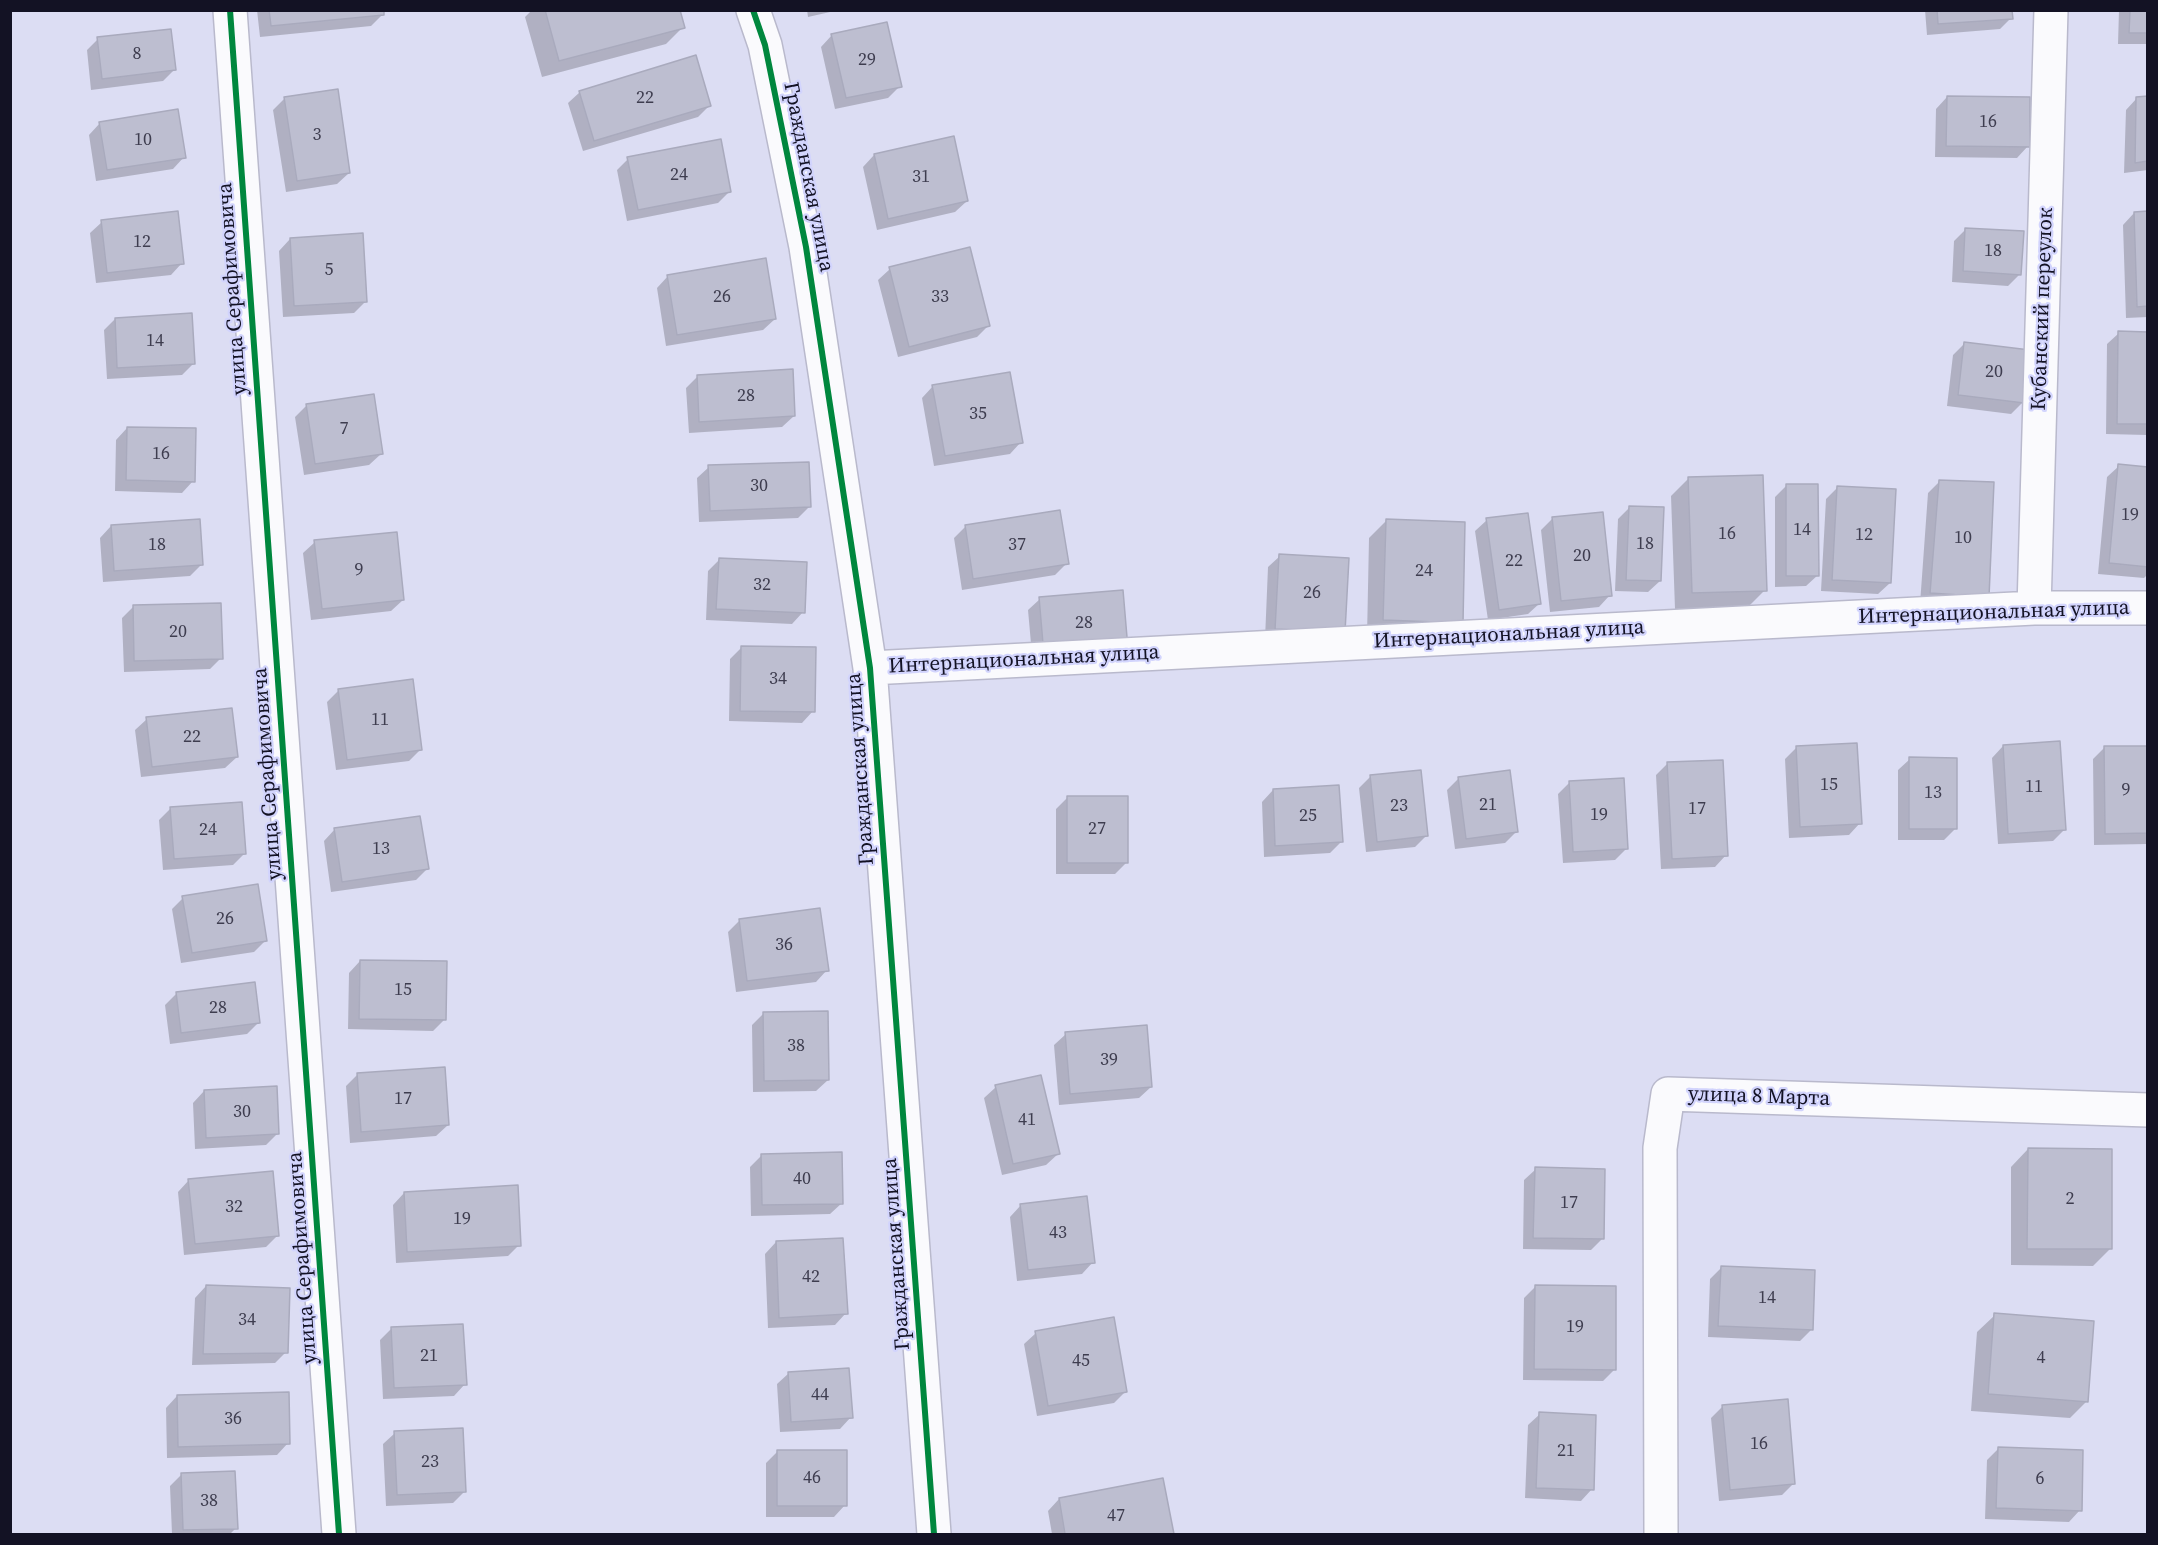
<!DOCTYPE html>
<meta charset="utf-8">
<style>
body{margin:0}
#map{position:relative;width:2158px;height:1545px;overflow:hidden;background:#dcddf3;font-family:"Source Serif 4",serif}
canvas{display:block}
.frame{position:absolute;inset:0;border:12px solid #131224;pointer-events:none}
</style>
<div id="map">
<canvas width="2158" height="1545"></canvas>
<div class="frame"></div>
</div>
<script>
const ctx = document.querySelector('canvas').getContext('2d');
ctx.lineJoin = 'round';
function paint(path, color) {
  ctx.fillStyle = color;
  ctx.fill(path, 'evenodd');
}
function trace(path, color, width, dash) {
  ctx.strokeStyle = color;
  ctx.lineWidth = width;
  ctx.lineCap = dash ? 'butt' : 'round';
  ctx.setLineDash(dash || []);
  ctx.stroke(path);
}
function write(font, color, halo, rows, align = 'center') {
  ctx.font = font + ' "Source Serif 4",serif';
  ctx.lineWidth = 4.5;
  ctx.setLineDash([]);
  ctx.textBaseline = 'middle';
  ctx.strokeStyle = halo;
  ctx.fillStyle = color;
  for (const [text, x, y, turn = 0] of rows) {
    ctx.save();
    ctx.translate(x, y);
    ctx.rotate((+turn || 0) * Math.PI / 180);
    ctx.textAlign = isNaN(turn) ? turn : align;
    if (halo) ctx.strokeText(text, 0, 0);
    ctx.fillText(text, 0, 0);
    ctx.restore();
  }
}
paint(new Path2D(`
 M257 10H382L383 14 371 26 260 37Z
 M532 10H679L683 27 666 44 542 77 525 17Z
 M807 10H839L808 17Z
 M1925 10H2010L2011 18 2000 29 1927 35Z
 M2119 10H2148V44H2118Z
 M832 35 900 86 888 98 835 109 821 47Z
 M98 39 174 70 163 81 91 90 87 50Z
 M580 92 710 105 698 117 583 151 568 103Z
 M1947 97 2028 146 2017 158 1935 157 1936 109Z
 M285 98 349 173 337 184 286 192 273 110Z
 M2137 98H2148V170L2124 173 2126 110Z
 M100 123 184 157 173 169 96 181 89 135Z
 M874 155 967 201 955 212 877 230 863 167Z
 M628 159 729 192 718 203 627 221 617 170Z
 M2134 213H2148V317L2126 318 2123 225Z
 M102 222 182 263 171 275 96 283 90 233Z
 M1966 229 2020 274 2008 286 1952 282 1954 241Z
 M290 239 366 301 354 313 283 317 279 251Z
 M890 269 989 325 977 337 898 357 878 280Z
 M668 276 775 319 763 330 666 346 657 288Z
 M115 319 193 364 182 375 107 379 104 330Z
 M2119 333H2148L2147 435 2106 434 2107 344Z
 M1964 344 2023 402 2011 414 1947 406 1953 355Z
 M697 377 794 416 782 427 689 433 686 388Z
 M933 386 1021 442 1010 454 934 466 922 398Z
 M307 405 381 454 369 465 304 475 295 417Z
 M127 428 193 481 182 493 115 491 116 440Z
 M2119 466 2148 469V574L2144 578 2098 574 2107 477Z
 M709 467 809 507 798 518 699 522 697 478Z
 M1688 479 1765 590 1748 607 1675 609 1671 496Z
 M1940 481 1976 607 1920 604 1928 493Z
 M1787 485 1818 575 1806 586 1775 587V497Z
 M1838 487 1890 583 1878 594 1821 591 1826 499Z
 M1629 508 1660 581 1648 592 1615 591 1618 519Z
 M1552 519 1610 595 1599 607 1550 612 1541 530Z
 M1487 520 1540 603 1528 614 1488 620 1475 531Z
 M1386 521 1461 622 1367 637 1369 538Z
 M111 526 202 564 190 576 103 582 100 538Z
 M965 527 1067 563 1055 575 962 590 954 538Z
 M315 542 403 600 391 611 311 620 303 553Z
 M1280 556 1344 632 1265 639 1268 567Z
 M719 560 803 612 792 624 706 620 708 571Z
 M1122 592 1033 666 1028 610 1040 599Z
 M134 606 221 658 210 669 124 672 122 618Z
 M742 647 813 711 802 723 729 721 730 659Z
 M338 691 421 749 409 761 336 770 327 702Z
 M147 719 237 757 225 768 141 777 135 730Z
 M2003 746 2064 830 2053 841 1998 844 1992 758Z
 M1797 747 1860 823 1849 835 1789 838 1785 759Z
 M2104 748H2148L2147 844 2094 845 2093 759Z
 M1910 759 1955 829 1944 840H1898V770Z
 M1668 763 1726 855 1715 867 1661 869 1656 775Z
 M1370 777 1426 836 1415 847 1366 852 1359 788Z
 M1458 779 1516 832 1505 843 1455 849 1447 790Z
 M1570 782 1627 848 1615 860 1563 863 1558 794Z
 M1273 790 1341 842 1330 853 1264 857 1262 802Z
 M1068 797 1126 863 1115 874H1056V809Z
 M170 809 245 853 233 865 163 870 159 820Z
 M335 829 427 869 416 880 331 892 324 841Z
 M183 898 266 940 254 952 181 963 172 909Z
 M740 920 827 970 816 982 736 992 728 932Z
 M360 961 445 1019 433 1031 348 1029 349 973Z
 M177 993 258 1023 247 1034 170 1044 165 1005Z
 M764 1013 828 1080 816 1091 753 1092 752 1025Z
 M1066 1034 1151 1087 1139 1098 1059 1105 1054 1045Z
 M357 1075 448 1125 436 1136 350 1143 346 1086Z
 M996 1087 1058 1154 1046 1165 1002 1175 984 1098Z
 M204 1091 278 1133 266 1145 195 1149 193 1103Z
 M2028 1149 2110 1249 2093 1266 2011 1265V1167Z
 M761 1156 842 1203 830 1214 751 1216 750 1167Z
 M1536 1169 1602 1239 1591 1250 1523 1249 1524 1180Z
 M189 1180 278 1235 266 1247 184 1255 178 1192Z
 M404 1193 519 1245 508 1256 396 1263 393 1205Z
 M1021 1205 1093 1262 1082 1274 1017 1281 1010 1217Z
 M776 1242 846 1313 835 1325 768 1328 765 1254Z
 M1722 1267 1811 1330 1800 1341 1708 1337 1710 1279Z
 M206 1286 286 1352 275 1363 192 1365 195 1298Z
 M1535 1287 1615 1369 1603 1381 1523 1380 1524 1298Z
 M1995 1315 2087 1401 2070 1418 1971 1411 1977 1332Z
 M392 1328 465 1384 454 1396 383 1399 380 1340Z
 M1036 1333 1126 1391 1114 1403 1037 1416 1024 1344Z
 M789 1373 851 1417 840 1429 780 1432 777 1384Z
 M177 1396 288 1443 277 1455 167 1458 166 1408Z
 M1722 1407 1794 1483 1782 1495 1719 1501 1711 1418Z
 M1540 1414 1592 1489 1581 1501 1525 1498 1528 1425Z
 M395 1433 465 1491 453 1503 386 1506 383 1444Z
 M1998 1449 2080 1510 2069 1522 1985 1519 1987 1460Z
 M778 1451 845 1505 834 1517H766V1463Z
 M182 1474 236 1528 230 1534H172L170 1486Z
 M1161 1480 1172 1534H1052L1048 1511 1059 1499Z`), '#0003');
const building = new Path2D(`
 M269 10H384V15L271 26Z
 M545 10H680L685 28 559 61Z
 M1937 10H2012L2013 19 1938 24Z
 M2130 10H2148V33H2129Z
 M887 22 902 87 846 98 831 34Z
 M171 29 176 70 102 79 97 37Z
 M696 55 711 106 594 141 579 91Z
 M338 89 350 173 297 181 284 97Z
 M1947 96 2030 97V147L1946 146Z
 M2148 96V161L2135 163 2136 97Z
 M178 109 186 158 107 170 99 122Z
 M954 136 968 201 888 219 874 154Z
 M721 139 731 192 638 210 627 157Z
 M178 211 184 264 107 273 101 220Z
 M2148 211V306L2137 307 2134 212Z
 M1965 228 2024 231 2021 275 1963 271Z
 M363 233 367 302 294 306 290 238Z
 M970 247 990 326 909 347 889 267Z
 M766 258 776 319 677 335 667 275Z
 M192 313 195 364 117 368 115 318Z
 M2118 331 2148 332V424H2117Z
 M1964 342 2030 350 2024 403 1958 395Z
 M793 369 795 416 699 422 697 375Z
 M1010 372 1023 443 945 456 932 385Z
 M374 394 383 454 315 464 306 404Z
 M127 427 196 428 195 482 126 480Z
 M809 462 811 507 710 511 708 465Z
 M2118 464 2148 467V567L2109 563Z
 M1763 475 1767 591 1692 593 1688 477Z
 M1939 480 1994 482 1989 597 1930 593Z
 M1786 484H1818L1819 576H1786Z
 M1837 486 1896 489 1891 583 1832 580Z
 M1629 506 1664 507 1661 581 1626 580Z
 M1060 510 1069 564 973 579 965 525Z
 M1603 512 1612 596 1561 601 1552 517Z
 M1528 513 1541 604 1499 610 1486 518Z
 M200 519 203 565 114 571 111 525Z
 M1386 519 1465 522 1463 623 1383 620Z
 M397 532 404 600 322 609 314 540Z
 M1279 554 1349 558 1345 632 1275 629Z
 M719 558 807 562 805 613 716 609Z
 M1123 590 1128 649 1044 656 1039 597Z
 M221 603 223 659 134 661 133 605Z
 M741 646 816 647 815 712 740 711Z
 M413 679 422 750 347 760 338 689Z
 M232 708 238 757 152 767 146 717Z
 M2060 741 2066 830 2008 834 2003 745Z
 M1857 743 1862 824 1800 827 1796 746Z
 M2104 746H2148V833L2105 834Z
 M1909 757 1957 758V829H1909Z
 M1723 760 1728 856 1672 859 1667 762Z
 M1421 770 1428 836 1377 842 1370 775Z
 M1510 770 1518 832 1466 839 1458 777Z
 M1624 778 1628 849 1573 852 1569 781Z
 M1339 785 1343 842 1275 846 1273 789Z
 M1067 796H1128V863H1067Z
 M242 802 246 854 174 859 170 807Z
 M420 816 429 869 342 882 334 828Z
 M258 884 267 941 192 953 182 896Z
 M820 908 829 971 747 981 739 919Z
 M360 960 447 961 446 1020 359 1019Z
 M255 982 260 1023 181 1033 176 992Z
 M828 1011 829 1080 764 1081 763 1012Z
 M1147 1025 1152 1087 1070 1094 1065 1032Z
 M445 1067 449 1125 361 1132 357 1073Z
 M1041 1075 1060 1154 1013 1164 995 1085Z
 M277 1086 279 1134 206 1138 204 1090Z
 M2028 1148 2112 1149V1249H2027Z
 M842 1152 843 1204 762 1205 761 1154Z
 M1535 1167 1605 1169 1604 1239 1533 1238Z
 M273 1171 279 1236 195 1244 188 1179Z
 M518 1185 521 1246 407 1252 404 1192Z
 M1087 1196 1095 1263 1028 1270 1020 1204Z
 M843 1238 848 1314 779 1318 776 1241Z
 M1721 1266 1815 1270 1813 1330 1718 1326Z
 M206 1285 290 1288 288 1353 203 1354Z
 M1535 1285 1616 1286V1370L1534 1369Z
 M1994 1313 2094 1321 2088 1402 1988 1394Z
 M1114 1317 1127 1392 1048 1406 1035 1331Z
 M463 1324 467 1385 394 1388 391 1327Z
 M849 1368 853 1418 791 1422 788 1372Z
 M289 1392 290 1444 178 1447 177 1395Z
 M1788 1399 1795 1484 1730 1490 1722 1405Z
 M1539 1412 1596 1415 1594 1490 1536 1488Z
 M463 1428 466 1492 397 1495 394 1431Z
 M1998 1447 2083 1450 2082 1511 1996 1508Z
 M777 1450H847V1506H777Z
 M235 1471 238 1529 183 1530 181 1473Z
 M1163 1478 1174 1534H1065L1059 1498Z`);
paint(building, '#bdbed0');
trace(building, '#a9aabd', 1.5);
const street = new Path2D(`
 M230 10 339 1534
 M753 10 765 45 806 247 870 668 934 1534
 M2034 608 2051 10
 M870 668 2034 608H2148
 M1661 1534 1660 1148 1668 1094 2148 1110`);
trace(street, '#b9b9cc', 36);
trace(street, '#fafafd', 33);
trace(new Path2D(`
 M230 10 339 1534
 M753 10 765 45 806 247 870 668 934 1534`), '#00873e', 6);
write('18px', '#3e3d4f', null, [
 ["8",137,54],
 ["29",867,60],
 ["22",645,98],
 ["16",1988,122],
 ["3",317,135],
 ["10",143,140],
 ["24",679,175],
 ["31",921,177],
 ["12",142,242],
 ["18",1993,251],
 ["5",329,270],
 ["26",722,297],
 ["33",940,297],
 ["14",155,341],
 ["20",1994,372],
 ["28",746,396],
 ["35",978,414],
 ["7",344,429],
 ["16",161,454],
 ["30",759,486],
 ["19",2130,515],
 ["14",1802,530],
 ["16",1727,534],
 ["12",1864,535],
 ["10",1963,538],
 ["18",1645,544],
 ["18",157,545],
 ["37",1017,545],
 ["20",1582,556],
 ["22",1514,561],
 ["9",359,570],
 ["24",1424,571],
 ["32",762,585],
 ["26",1312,593],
 ["28",1084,623],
 ["20",178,632],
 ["34",778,679],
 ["11",380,720],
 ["22",192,737],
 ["15",1829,785],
 ["11",2034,787],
 ["9",2126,790],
 ["13",1933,793],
 ["21",1488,805],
 ["23",1399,806],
 ["17",1697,809],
 ["19",1599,815],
 ["25",1308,816],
 ["27",1097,829],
 ["24",208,830],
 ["13",381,849],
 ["26",225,919],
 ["36",784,945],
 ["15",403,990],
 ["28",218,1008],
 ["38",796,1046],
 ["39",1109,1060],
 ["17",403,1099],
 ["30",242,1112],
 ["41",1027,1120],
 ["40",802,1179],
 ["2",2070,1199],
 ["17",1569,1203],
 ["32",234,1207],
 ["19",462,1219],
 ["43",1058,1233],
 ["42",811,1277],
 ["14",1767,1298],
 ["34",247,1320],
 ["19",1575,1327],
 ["21",429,1356],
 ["4",2041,1358],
 ["45",1081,1361],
 ["44",820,1395],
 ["36",233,1419],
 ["16",1759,1444],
 ["21",1566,1451],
 ["23",430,1462],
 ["46",812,1478],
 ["6",2040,1479],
 ["38",209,1501],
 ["47",1116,1516]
]);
write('21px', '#131224', '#d2d4fd', [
 ["Гражданская улица",808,177,79],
 ["улица Серафимовича",233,289,-94],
 ["Кубанский переулок",2043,309,-88],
 ["Интернациональная улица",1994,613,-2],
 ["Интернациональная улица",1509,635,-3],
 ["Интернациональная улица",1024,660,-3],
 ["Гражданская улица",861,769,-94],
 ["улица Серафимовича",268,774,-94],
 ["улица 8 Марта",1759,1097,2],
 ["Гражданская улица",897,1254,-94],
 ["улица Серафимовича",303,1258,-94]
]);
</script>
